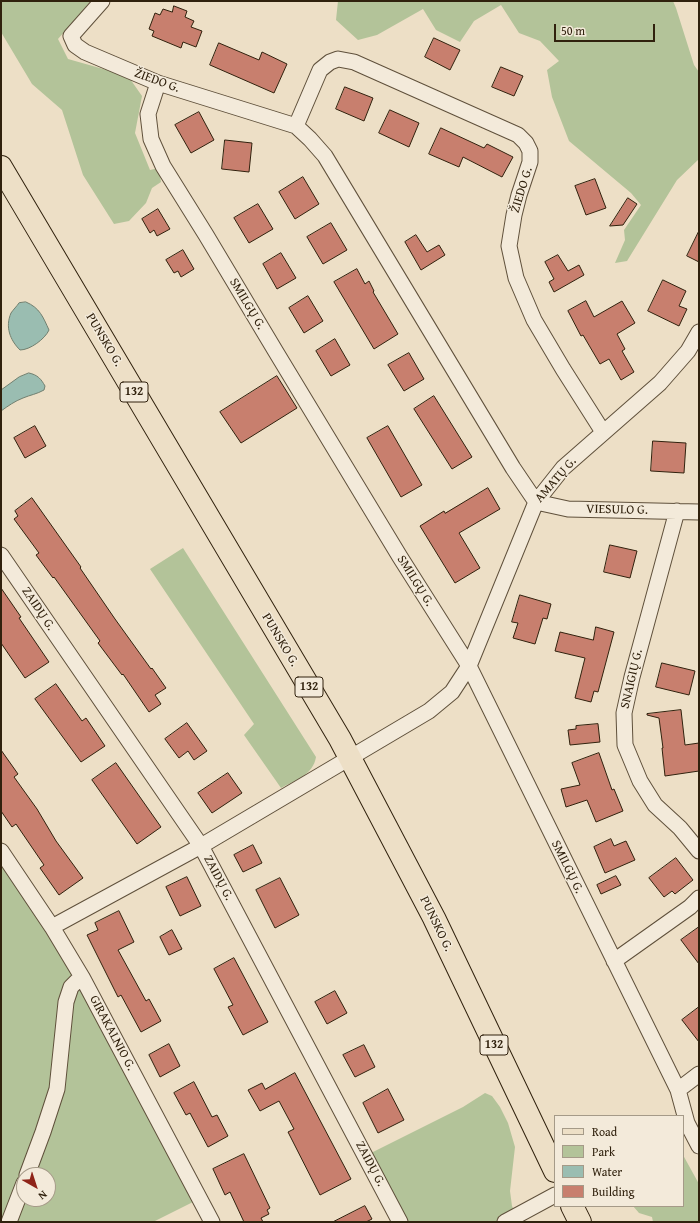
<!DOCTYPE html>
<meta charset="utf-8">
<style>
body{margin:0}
#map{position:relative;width:700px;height:1223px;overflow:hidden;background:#eddfc6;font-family:"Gentium Book Plus",serif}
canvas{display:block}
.frame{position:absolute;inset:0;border:2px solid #30210d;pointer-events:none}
.legend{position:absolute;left:554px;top:1115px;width:130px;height:92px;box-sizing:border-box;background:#f3eada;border:1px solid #a59a88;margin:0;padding:5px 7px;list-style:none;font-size:12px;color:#30210d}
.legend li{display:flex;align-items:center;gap:8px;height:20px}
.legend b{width:20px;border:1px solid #a59a88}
.north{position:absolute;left:16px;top:1167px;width:40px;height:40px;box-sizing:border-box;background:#f3eada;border:1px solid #a59a88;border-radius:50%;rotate:141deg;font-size:11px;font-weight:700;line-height:16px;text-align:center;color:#30210d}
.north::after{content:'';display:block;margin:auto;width:14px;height:18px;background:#8f2418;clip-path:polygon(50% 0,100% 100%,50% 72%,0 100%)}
.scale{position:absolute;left:554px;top:24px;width:101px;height:18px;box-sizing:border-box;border:2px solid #30210d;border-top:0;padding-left:5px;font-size:12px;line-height:14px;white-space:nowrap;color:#30210d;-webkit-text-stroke:3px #f3eada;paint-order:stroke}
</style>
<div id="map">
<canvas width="700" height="1223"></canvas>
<div class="frame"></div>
<ul class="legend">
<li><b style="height:5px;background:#eddfc6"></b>Road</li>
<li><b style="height:11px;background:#b3c399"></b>Park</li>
<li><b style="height:11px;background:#9abdb1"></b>Water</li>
<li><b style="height:11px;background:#c87f6e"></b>Building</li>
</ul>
<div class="north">N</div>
<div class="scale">50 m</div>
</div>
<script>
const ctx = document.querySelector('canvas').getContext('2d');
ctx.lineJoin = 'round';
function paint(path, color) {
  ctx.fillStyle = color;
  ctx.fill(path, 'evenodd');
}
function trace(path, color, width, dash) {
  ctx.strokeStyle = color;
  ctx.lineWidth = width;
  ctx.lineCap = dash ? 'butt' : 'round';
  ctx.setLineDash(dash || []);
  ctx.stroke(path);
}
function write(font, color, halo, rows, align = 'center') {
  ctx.font = font + ' "Gentium Book Plus",serif';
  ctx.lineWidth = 3;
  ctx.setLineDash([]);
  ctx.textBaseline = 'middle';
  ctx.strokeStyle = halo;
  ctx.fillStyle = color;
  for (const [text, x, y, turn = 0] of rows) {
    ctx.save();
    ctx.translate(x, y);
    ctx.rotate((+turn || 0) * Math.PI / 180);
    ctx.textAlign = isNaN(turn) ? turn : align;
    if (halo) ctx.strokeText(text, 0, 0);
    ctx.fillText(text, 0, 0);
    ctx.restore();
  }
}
paint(new Path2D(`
 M1 1H91L58 39 68 59 128 76 142 96 135 133 150 170 159 168 161 182 152 188 146 203 129 221 114 224 83 175 62 110 32 84 1 32Z
 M338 1H673L676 8 694 65 699 72V159L677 180 627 261 615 263 625 240 624 230 641 205 631 193 569 141 552 97 547 70 559 61 540 41 519 33 501 5 474 21 460 42 436 30 423 9 377 35 358 40 336 20Z
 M183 548 316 757C313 775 296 780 281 788L244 735 254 724 150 569Z
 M1 861 58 948 193 1202 153 1222H1ZM24 1175H48V1199H24Z
 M485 1093 492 1096 500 1107 508 1123 515 1147 510 1191 512 1206 519 1222H406L371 1153 463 1107Z
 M683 1155 699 1184V1222H653L652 1217 639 1213 633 1206H683Z`), '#b3c399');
const water = new Path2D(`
 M26 302C40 308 43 317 49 330 45 339 30 350 20 350 10 340 5 327 11 313 13 310 17 306 19 303Z
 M29 373C38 375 41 379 45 386L44 390C37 394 30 395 23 398 15 401 8 406 1 411V390L19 377Z`);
paint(water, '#9abdb1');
trace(water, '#707f6f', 1);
const building = new Path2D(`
 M174 6 187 11 185 17 194 21 191 27 202 31 196 47 183 42 181 48 152 36 154 31 149 29 155 13 160 15 163 9 172 12Z
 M434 38 460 50 450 70 425 57Z
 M219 43 259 60 262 52 287 64 274 93 210 65Z
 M501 67 523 76 514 96 492 87Z
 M345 87 373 98 364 121 336 109Z
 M390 110 419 123 409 147 379 133Z
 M199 112 214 140 191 153 175 125Z
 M441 128 484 148 487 144 513 157 502 177 463 157 459 167 429 154Z
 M225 140 252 143 249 172 222 169Z
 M303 177 319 204 295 219 279 192Z
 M595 179 606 208 586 215 575 186Z
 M628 198 637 204 623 225 610 226Z
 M258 204 273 229 249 243 234 218Z
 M158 209 170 229 157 236 154 230 150 233 142 219Z
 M331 223 347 250 323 264 307 237Z
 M699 231V262L687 256Z
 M416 235 427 252 439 245 445 255 421 270 405 242Z
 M183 250 194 269 181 277 178 271 174 273 166 260Z
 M281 253 296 278 277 289 263 264Z
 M558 255 568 271 579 265 584 275 554 292 549 282 554 279 545 262Z
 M357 269 365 284 369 281 374 291 373 292 398 334 374 349 334 282Z
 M663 280 686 291 679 306 687 309 679 326 648 311Z
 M308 296 323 321 304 333 289 308Z
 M586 301 594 317 622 301 635 323 617 334 625 349 622 351 634 372 621 380 609 359 600 364 583 335 581 336 568 311Z
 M335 339 350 365 331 376 316 351Z
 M409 353 424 379 404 391 388 365Z
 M277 376 297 408 241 443 220 412Z
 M434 396 472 457 452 469 414 409Z
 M35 426 46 446 25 458 14 438Z
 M388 426 422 485 401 497 367 438Z
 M653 441 686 443 684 473 651 471Z
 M488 488 500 509 459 533 480 568 455 583 420 526 444 511 445 513Z
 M32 498 81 567 80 568 115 619 151 669 152 668 166 688 155 695 161 704 149 712 123 674 122 675 98 643 100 641 54 577 53 578 36 555 39 553 14 519 18 516 15 511Z
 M610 545 637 551 630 578 604 572Z
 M1 588 21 617 19 618 49 662 25 678 1 643Z
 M520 595 551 604 547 619 543 618 535 644 513 638 518 623 512 622Z
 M596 627 614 632 598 692 594 691 591 702 575 698 585 658 555 651 560 632 593 640Z
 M662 663 695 671 689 695 656 687Z
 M56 684 82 721 86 718 105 746 81 762 35 699Z
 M681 710 685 745 699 743V771L665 776 662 748H663L659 718 647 715V714Z
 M187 723 207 751 194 760 188 751 179 758 165 739Z
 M598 724 600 742 570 745 568 730 576 729V726Z
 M1 750 18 774 14 777 37 809 56 841 83 878 59 895 40 868 44 865 16 824 12 827 1 811Z
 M599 753 612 790 614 789 623 811 596 822 587 800 566 807 561 789 580 785 572 763Z
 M116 763 161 827 137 844 92 780Z
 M228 773 242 793 212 813 198 793Z
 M611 839 614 846 626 841 635 860 605 873 594 847Z
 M253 845 262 863 243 872 234 855Z
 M676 858 693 880 675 894 672 891 664 897 649 878Z
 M616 876 621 885 601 894 597 885Z
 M187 877 201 906 180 916 166 887Z
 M280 878 299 915 275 928 256 890Z
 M119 911 134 942 118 950 146 1001 149 999 161 1021 141 1032 121 995 118 997 87 935 98 930 95 923Z
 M699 927V964L681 940Z
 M172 930 182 949 169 955 160 937Z
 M234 958 268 1022 243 1035 228 1007 233 1005 214 969Z
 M335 991 347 1013 327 1024 315 1002Z
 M699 1007V1042L682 1020Z
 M169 1044 180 1066 160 1077 149 1055Z
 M364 1045 375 1067 355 1077 343 1055Z
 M295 1073 351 1179 320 1195 288 1132 294 1129 279 1101 260 1111 248 1090 262 1083 265 1089Z
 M194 1082 212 1117 217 1115 228 1136 208 1147 190 1113 186 1115 174 1093Z
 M388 1089 404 1120 378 1133 363 1103Z
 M244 1154 270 1208 267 1210 269 1214 261 1218 263 1222H244L230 1192 225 1195 213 1169Z
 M365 1206 372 1219 366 1222H333Z`);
paint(building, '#c87f6e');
trace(building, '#30210d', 1);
const minor = new Path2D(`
 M102 1 71 36 75 45 85 52 158 83 296 126 310 139 325 156 513 468 536 502 568 509 699 512
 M158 83 148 114 151 139 163 166 206 235 276 352 400 557 469 666 678 1090 687 1123 699 1146
 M296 126 320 70 330 62 338 59 354 62 518 135 526 143 530 151V162L519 195 514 215 509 246 516 278 534 320 563 369 603 432
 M677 511 632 677 624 713 625 745 640 781 655 805 680 828 699 851
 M1 555 201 846 400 1222
 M1 851 52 927 82 977 212 1222
 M52 927 201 846 429 711 452 692 469 666 536 502 563 468 660 383 688 351 699 332
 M614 961 690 907 699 898
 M678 1090 699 1074
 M27 1175 43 1132 57 1089 66 1002 71 987 77 981 82 977
 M9 1222 24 1183
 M505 1222 555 1195`);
const primary = new Path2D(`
 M1 167 340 739 434 918 555 1171
 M572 1206 580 1222`);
trace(minor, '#5f503b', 17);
trace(primary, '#30210d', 24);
trace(minor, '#f3eada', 15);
trace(primary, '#eddfc6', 22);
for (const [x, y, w] of [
 [134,392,28],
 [309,687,28],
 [494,1045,28]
]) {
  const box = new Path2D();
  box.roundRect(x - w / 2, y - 10, w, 20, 3);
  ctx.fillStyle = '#f3eada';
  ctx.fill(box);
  trace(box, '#30210d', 1);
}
write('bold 12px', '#30210d', null, [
 ["132",134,392],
 ["132",309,687],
 ["132",494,1045]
]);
write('13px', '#30210d', '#f3eada', [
 ["ŽIEDO G.",157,81,20],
 ["ŽIEDO G.",522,190,-73],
 ["SMILGŲ G.",247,304,59],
 ["PUNSKO G.",104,340,59],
 ["AMATŲ G.",556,480,-49],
 ["VIESULO G.",617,510,1],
 ["SMILGŲ G.",415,581,58],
 ["ZAIDŲ G.",38,609,56],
 ["PUNSKO G.",280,640,59],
 ["SNAIGIŲ G.",632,679,-77],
 ["SMILGŲ G.",567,867,64],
 ["ZAIDŲ G.",218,878,62],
 ["PUNSKO G.",436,924,64],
 ["GIRAKALNIO G.",112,1033,62],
 ["ZAIDŲ G.",370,1164,62]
]);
</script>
